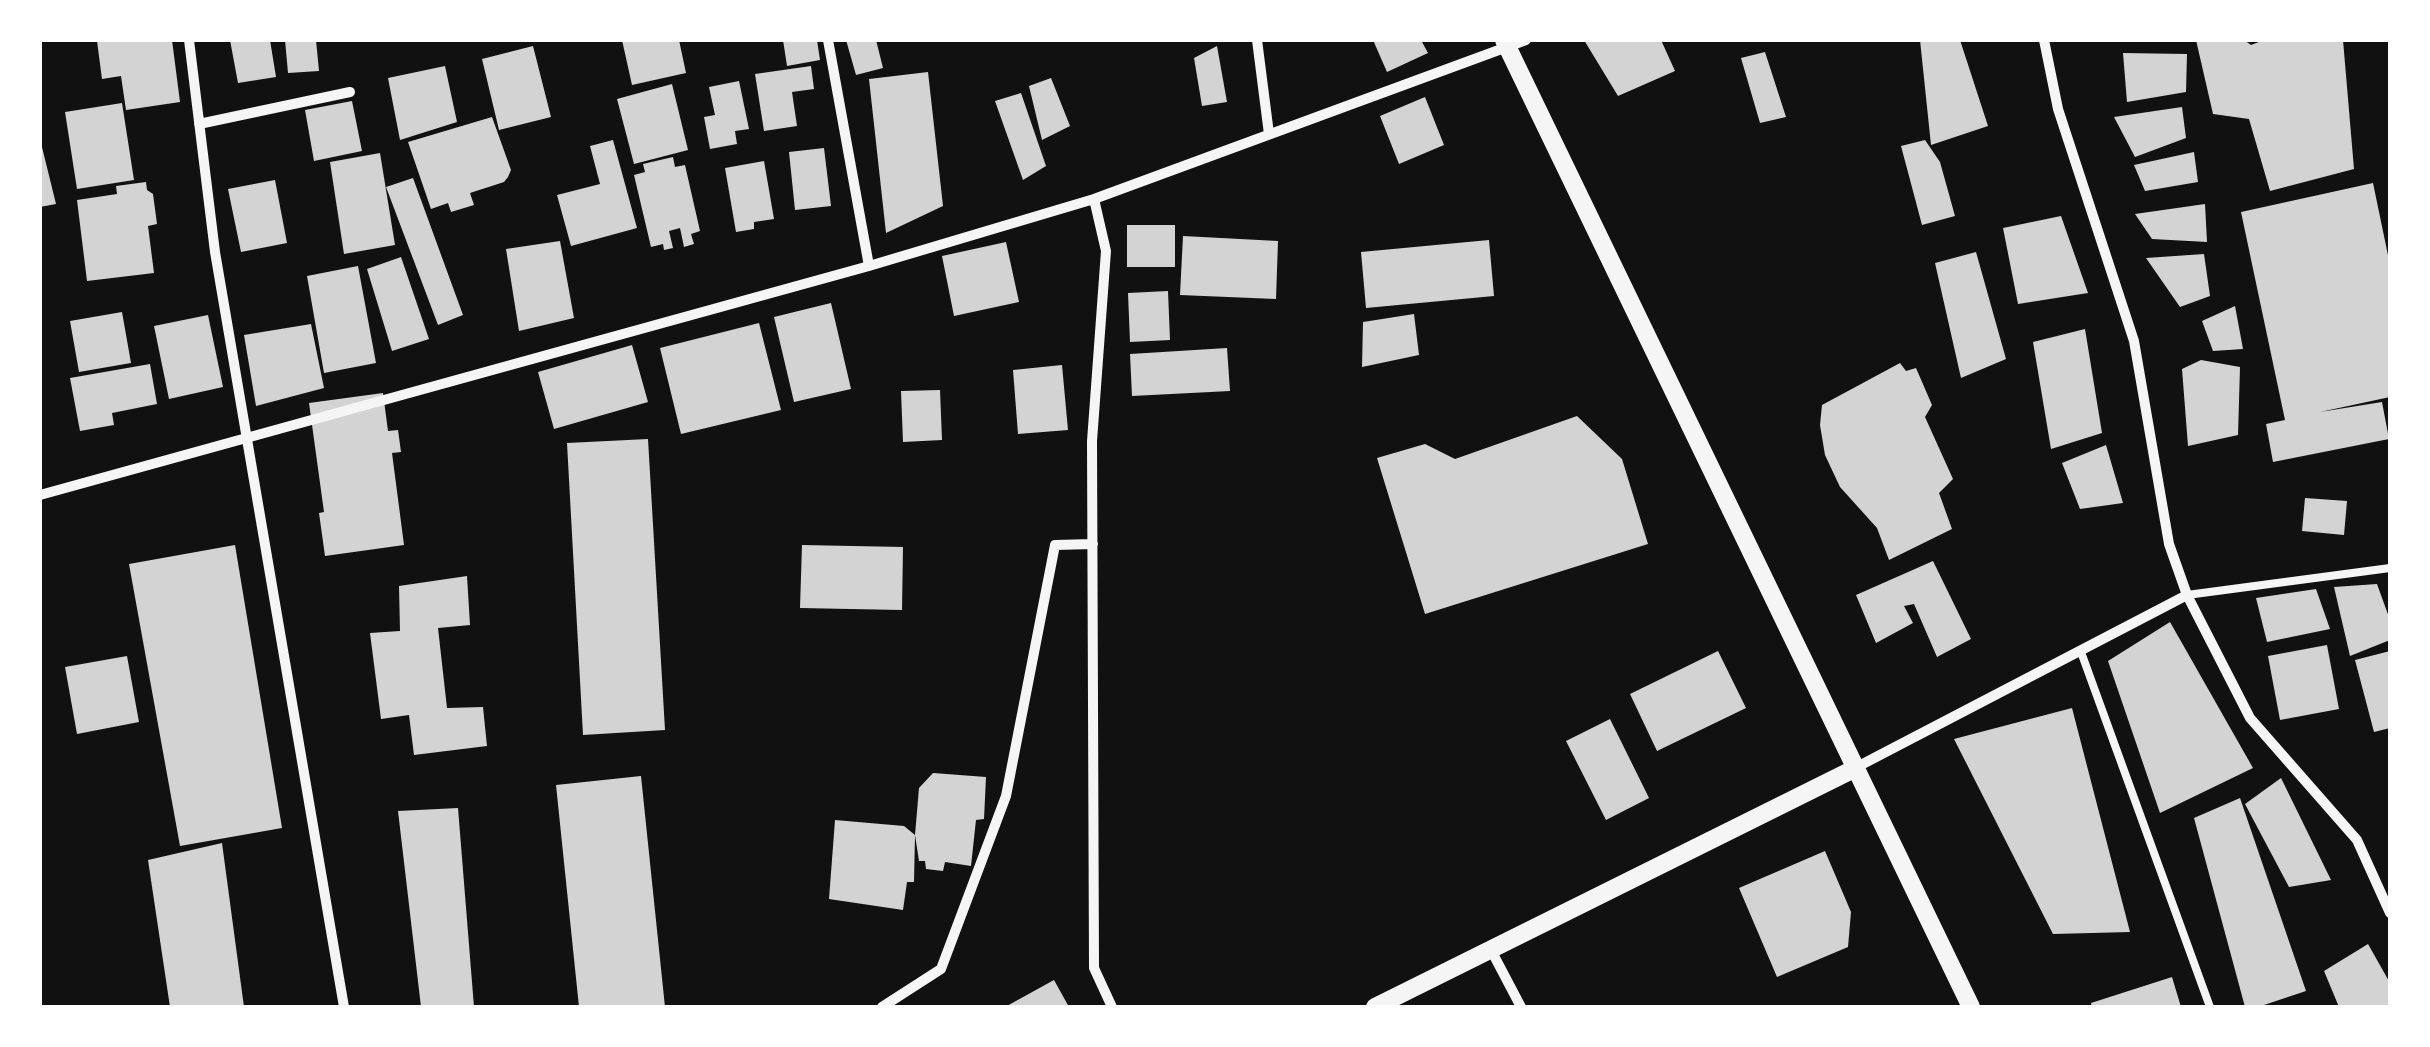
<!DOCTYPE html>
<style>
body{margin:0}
#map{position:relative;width:2430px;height:1047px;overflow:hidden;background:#111;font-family:"PT Sans Narrow",sans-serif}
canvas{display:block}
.frame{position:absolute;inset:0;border:42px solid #fff;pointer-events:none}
</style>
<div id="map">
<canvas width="2430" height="1047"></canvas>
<div class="frame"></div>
</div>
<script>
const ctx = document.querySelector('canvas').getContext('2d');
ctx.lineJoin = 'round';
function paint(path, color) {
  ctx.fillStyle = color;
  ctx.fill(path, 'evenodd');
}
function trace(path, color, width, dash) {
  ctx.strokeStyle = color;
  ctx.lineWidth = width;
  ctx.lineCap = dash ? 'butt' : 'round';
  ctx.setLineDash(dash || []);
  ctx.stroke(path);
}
paint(new Path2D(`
 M104 40H172L180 102 126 110 121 76 102 79 97 41Z
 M230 40H270L276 77 238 83Z
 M285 40H316L319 71 288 73Z
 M622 40H679L686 73 632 85Z
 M783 40H817L820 60 787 66Z
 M846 40H876L883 68 856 75Z
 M1373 40H1421L1428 53 1387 72Z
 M1584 40H1661L1675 71 1618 96Z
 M1920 40H1960L1988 126 1931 145Z
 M2196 40H2244L2251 45 2264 40H2343L2354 169 2270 191 2249 119 2213 114Z
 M533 46 551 117 499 130 482 59Z
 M1217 46 1227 102 1202 106 1194 58Z
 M1765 52 1786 117 1760 123 1741 58Z
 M2123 53 2187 54 2186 92 2127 102Z
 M445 66 457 122 400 140 388 78Z
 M811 66 814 89 792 92 797 126 764 131 755 74Z
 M928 72 943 206 886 233 869 79Z
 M1051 78 1070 126 1042 140 1029 86Z
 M739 81 749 129 735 131 737 144 710 149 704 117 715 115 709 87Z
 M672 84 688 150 634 164 617 99Z
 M1021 93 1046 166 1023 180 995 101Z
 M1425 97 1444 145 1399 164 1380 116Z
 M352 101 362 151 314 161 305 110Z
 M122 103 134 180 77 189 65 112Z
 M2182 107 2186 138 2135 157 2114 117Z
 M492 117 511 170 508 177 504 182 470 193 474 205 451 212 448 203 431 209 408 142Z
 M40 139 56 204 40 207Z
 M613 140 637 228 571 246 557 195 600 184 590 146Z
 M1925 140 1940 162 1955 216 1922 225 1901 146Z
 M824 148 831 206 795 210 789 152Z
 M2194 152 2198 182 2145 191 2134 165Z
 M380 153 395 245 344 254 330 162Z
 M673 157 675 167 685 165 700 231 691 234 694 244 684 247 680 228 669 231 673 248 664 250 663 244 651 247 634 175 645 172 643 164Z
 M764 161 774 219 754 222V229L736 232 725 168Z
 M413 178 463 315 438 325 386 187Z
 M275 180 287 243 241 252 228 189Z
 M146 182 147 190 153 194 157 224 148 226 154 273 87 281 77 200 117 194 116 186Z
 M2373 183 2390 265V397L2320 412 2382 402 2389 439 2273 462 2266 424 2285 420 2241 212Z
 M2205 204 2207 242 2152 239 2135 214Z
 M2061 216 2088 293 2018 304 2003 228Z
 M1127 225H1175V267H1127Z
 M1183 236 1278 241 1276 299 1180 295Z
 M1489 240 1494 296 1366 308 1361 252Z
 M560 241 574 318 519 331 506 249Z
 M1006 242 1019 302 954 316 942 256Z
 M1976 252 2006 359 1961 378 1935 263Z
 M2204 254 2210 296 2180 307 2146 258Z
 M401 257 429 339 392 351 367 269Z
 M358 266 376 363 324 373 307 276Z
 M1168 291 1170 340 1130 342 1128 293Z
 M831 303 851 389 794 402 774 317Z
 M2235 306 2243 349 2213 351 2202 321Z
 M122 312 131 363 79 372 70 321Z
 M1414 314 1419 355 1362 367 1363 322Z
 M208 315 223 387 169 399 154 326Z
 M759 323 781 410 681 434 660 348Z
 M311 324 324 388 256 406 244 335Z
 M2085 329 2102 433 2051 449 2033 342Z
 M632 345 648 402 554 429 538 372Z
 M1227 348 1230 391 1132 396 1130 354Z
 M2201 360 2240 367 2238 435 2188 446 2182 369Z
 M1900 363 1906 371 1916 368 1932 405 1925 417 1953 479 1939 493 1952 529 1889 560 1877 528 1840 487 1825 455 1820 425 1822 405Z
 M150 364 157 404 112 413 114 425 80 431 70 378Z
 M1062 365 1068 430 1018 434 1013 370Z
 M940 390 942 440 903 442 901 391Z
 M383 393 388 431 398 430 401 452 392 453 404 545 325 556 319 513 324 512 309 403Z
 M1577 416 1622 459 1648 544 1425 614 1377 458 1425 444 1455 459Z
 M648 439 665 730 583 735 567 443Z
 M2106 445 2123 503 2080 509 2062 463Z
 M2305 498 2347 501 2344 535 2302 531Z
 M235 545 282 828 180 846 129 564Z
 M802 545 903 547 902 610 800 608Z
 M1933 561 1971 639 1937 657 1914 604 1904 606 1913 623 1876 643 1856 595Z
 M467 576 470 625 438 628 447 708 483 707 487 746 414 755 409 715 381 719 370 633 400 631 399 586Z
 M2377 584 2390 620V640L2350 656 2334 587Z
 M2316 589 2330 629 2267 642 2256 598Z
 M2170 622 2253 768 2160 813 2108 661Z
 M2327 645 2339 709 2280 720 2268 656Z
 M1718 651 1746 708 1657 751 1630 694Z
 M2390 651V728L2374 732 2355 660Z
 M127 656 139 722 77 734 65 667Z
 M2072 708 2130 932 2053 934 1954 739Z
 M1610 719 1649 798 1606 820 1566 741Z
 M933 773 986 777 984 819 976 820 971 866 945 862 943 871 926 869 925 861H919L915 835 914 882H907L903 910 829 899 835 820 904 826 915 835 919 788Z
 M641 776 665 1007H579L556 785Z
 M2281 778 2331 880 2289 887 2245 804Z
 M2240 798 2306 991 2258 1007H2245L2194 818Z
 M458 808 474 1007H421L398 811Z
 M222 843 244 1007H170L148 860Z
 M1825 851 1851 912 1848 947 1777 977 1739 888Z
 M2368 944 2390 983V1007H2339L2324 971Z
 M2172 977 2181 1007H2092L2091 1003Z
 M1054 980 1069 1007H1005Z`), '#d3d3d3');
trace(new Path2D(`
 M2187 595 2390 568
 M2081 652 2210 1007`), '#f5f5f5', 8);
trace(new Path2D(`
 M189 40 215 252 344 1007
 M828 40 869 266
 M1257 40 1269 134
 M2044 40 2058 109 2134 341 2169 544 2187 595 2250 718 2357 840 2390 913
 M199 124 350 92
 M1094 199 1106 251 1092 441 1094 968 1112 1007
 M40 495 869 266 1094 199 1526 40
 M1855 768 2187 595
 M1491 950 1521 1007
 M882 1007 941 969 1006 796 1055 545 1093 544`), '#f5f5f5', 10);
trace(new Path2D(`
 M1504 40 1971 1007
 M1375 1007 1854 769`), '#f5f5f5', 18);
</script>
